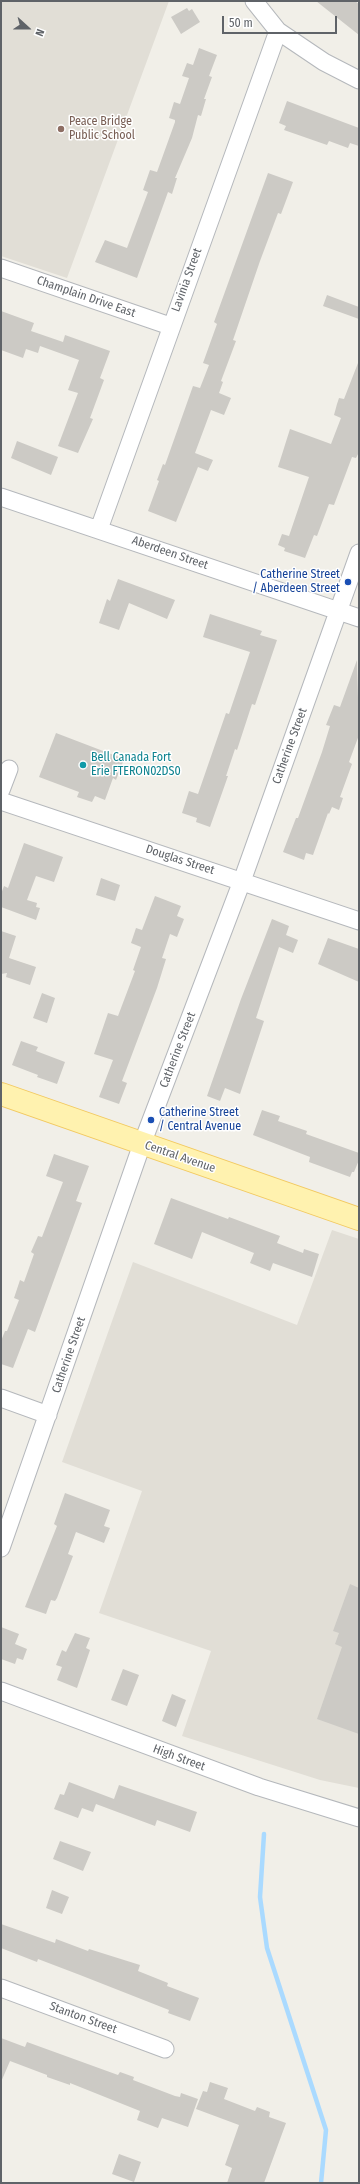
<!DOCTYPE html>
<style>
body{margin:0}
#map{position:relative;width:360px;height:2184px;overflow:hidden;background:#f1efe8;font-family:"Fira Sans Condensed",sans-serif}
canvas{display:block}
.frame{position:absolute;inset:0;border:2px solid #5f6368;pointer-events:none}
.north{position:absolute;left:8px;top:8px;width:40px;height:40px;-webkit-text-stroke:3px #fff;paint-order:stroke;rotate:111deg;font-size:11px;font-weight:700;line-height:16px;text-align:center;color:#5f6368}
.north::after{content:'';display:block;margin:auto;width:14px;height:18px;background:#5f6368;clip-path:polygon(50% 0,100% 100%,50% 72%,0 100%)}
.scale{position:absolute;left:222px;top:16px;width:115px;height:18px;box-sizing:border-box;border:2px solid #5f6368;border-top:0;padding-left:5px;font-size:12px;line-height:14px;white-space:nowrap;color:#5f6368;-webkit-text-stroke:3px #fff;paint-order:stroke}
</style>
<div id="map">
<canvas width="360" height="2184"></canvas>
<div class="frame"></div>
<div class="north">N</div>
<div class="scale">50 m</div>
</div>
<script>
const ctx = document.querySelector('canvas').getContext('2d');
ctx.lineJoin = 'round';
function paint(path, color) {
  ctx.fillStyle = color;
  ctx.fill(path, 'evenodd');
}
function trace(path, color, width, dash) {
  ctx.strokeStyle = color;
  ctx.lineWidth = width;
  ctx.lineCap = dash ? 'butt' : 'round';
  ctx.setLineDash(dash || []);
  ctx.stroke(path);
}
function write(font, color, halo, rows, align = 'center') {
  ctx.font = font + ' "Fira Sans Condensed",sans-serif';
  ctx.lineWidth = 3;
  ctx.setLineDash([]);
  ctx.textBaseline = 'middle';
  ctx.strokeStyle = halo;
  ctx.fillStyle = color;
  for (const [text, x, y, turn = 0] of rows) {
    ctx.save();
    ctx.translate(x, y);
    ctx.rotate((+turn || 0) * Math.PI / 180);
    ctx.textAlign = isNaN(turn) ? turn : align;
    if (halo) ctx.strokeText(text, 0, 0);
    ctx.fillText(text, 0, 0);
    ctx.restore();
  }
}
paint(new Path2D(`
 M1 1H169L67 278 1 256Z
 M332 1230 359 1239V1788L320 1780 182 1736 211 1651 99 1613 142 1491 62 1462 133 1262 297 1325Z`), '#e1ded6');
trace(new Path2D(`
 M264 1834 260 1897 267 1948 326 2130 321 2183`), '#aadaff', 4.5);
paint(new Path2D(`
 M316 1H355L359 4V35Z
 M187 8 189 11 192 9 200 22 181 34 171 17Z
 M199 48 217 55 209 76 212 77 204 99H206L201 116 198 115 192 138 175 178H177L172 194 168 192 137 278 95 262 105 240 127 248 148 192 143 190 150 170 157 172 175 122V120L169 118 174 102 180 104 189 78 182 76 187 63 193 65Z
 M287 101 359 128V146L350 143 348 148 329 141 327 145 284 130 286 126 279 123Z
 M268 173 293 182 281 214 278 213 260 261 233 340 236 341 221 381 223 382 219 393 231 398 224 415 211 410 195 453 213 460 208 471 198 467 176 522 148 511 159 481 157 480 163 464 165 465 193 386 200 388 209 365 203 363 217 324 214 322Z
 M327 295 359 307V319L323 306Z
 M1 311 34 323 31 331 63 342 65 335 110 351 100 378 104 380 90 418 93 419 78 453 58 446 78 393 68 390 79 360 40 346 38 353 26 349 23 358 1 350Z
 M358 363 359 452 356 458 352 457 334 505 329 504 317 536 314 535 305 558 284 551 285 548 278 545 282 534 289 536 309 477 278 467 290 429 331 444 341 418 334 415 337 404 339 398 344 399Z
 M17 441 58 457 51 475 11 458Z
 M118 579 175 600 167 619 129 603 119 630 99 623 107 599 110 601Z
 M210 614 262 631 260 635 277 640 255 705 252 704 237 750 235 749 226 776H228L210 827 196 822 197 818 182 813 189 791 198 794 226 713 229 714 250 652 203 637Z
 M357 660 359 735 349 762 352 764 340 797 343 798 339 810 332 807 329 814 328 813 313 855 306 853 304 860 283 852 296 818H298L322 752 330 726 326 725 334 705 340 707Z
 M56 733 124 759 116 780 113 778 105 800 95 796 92 802 77 797 79 792 39 777Z
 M24 843 63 857 54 882 36 876 27 900 37 903 36 907 40 908 36 920 1 907V894L4 886 8 888Z
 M101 878 120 885 115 901 96 895Z
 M155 896 181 906 177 916 184 919 177 937 170 934 162 958 166 959 157 988 122 1081 127 1083 119 1104 99 1097 113 1060 94 1054 108 1013 118 1016 135 971 133 970 141 947 131 943 136 928 142 930Z
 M272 919 289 926 286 935 298 940 293 953 279 947 256 1018 264 1021 240 1094 225 1088 220 1101 207 1096 241 999Z
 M1 931 16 936 9 958 36 967 30 985 6 977 7 973 1 974Z
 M328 938 359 949V982L318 964Z
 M42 993 55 998 47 1023 33 1018Z
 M21 1041 38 1047 36 1051 65 1062 57 1084 37 1077 38 1075 12 1065Z
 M262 1110 280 1116 278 1121 307 1131 306 1134 359 1153V1160L354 1172H352L350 1177 309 1162 310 1157 253 1135Z
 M54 1154 89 1166 76 1201 82 1203 35 1332 28 1329 13 1368 1 1364V1341L5 1331H7L19 1300 14 1298 20 1280 24 1282 34 1254 31 1252 38 1236 42 1237 63 1182 46 1176Z
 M171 1198 228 1219 229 1217 280 1236 277 1243 303 1253 304 1249 319 1254 312 1277 273 1263 270 1271 250 1263 254 1253 202 1232 192 1259 154 1244Z
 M65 1493 110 1510 104 1526 110 1528 104 1543 76 1532 68 1554 73 1556 57 1598 55 1601 51 1600 46 1614 25 1607 57 1526 54 1524Z
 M350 1584 359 1588V1734L317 1719 342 1647 335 1644 339 1633 333 1631Z
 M1 1627 19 1634 15 1644 27 1649 23 1660 17 1658 15 1664 1 1659Z
 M75 1633 90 1638 86 1648 90 1650 77 1688 57 1680 62 1667 56 1665 62 1650 66 1652Z
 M123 1669 139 1675 127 1706 111 1700Z
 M172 1694 186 1700 176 1727 162 1721Z
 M69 1782 114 1799 119 1785 197 1812 190 1832 157 1820 155 1826 96 1804 93 1812 82 1808 78 1818 54 1809 60 1794 64 1795Z
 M60 1841 91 1852 83 1871 53 1859Z
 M52 1890 69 1897 62 1914 46 1908Z
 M1 1924 55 1943 56 1939 88 1951 89 1949 140 1965 138 1971 168 1983 167 1986 199 1998 190 2021 168 2013 169 2010 80 1975 38 1959 37 1962 1 1948Z
 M1 2038 25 2047 27 2042 118 2075 120 2072 134 2077 133 2080 175 2096 180 2097 181 2093 198 2099 188 2127 162 2118 158 2128 137 2120 140 2111 70 2083V2085L47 2077V2075L10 2061 1 2082Z
 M210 2082 228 2088 224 2099 255 2111 257 2107 270 2112 269 2117 286 2123 264 2183H227L232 2168 225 2165 239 2125 196 2109 203 2091 207 2092Z
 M119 2154 141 2162 134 2182 112 2174Z`), '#cccac5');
const minor = new Path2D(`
 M254 1 278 31 324 62 359 80
 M1 268 170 326
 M1 497 359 618
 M99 529 278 31
 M1 790 9 769
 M1 801 359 921
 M1 1398 48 1415
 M1 1548 142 1144 242 881 359 553
 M1 1691 259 1787 359 1818
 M1 1988 165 2049`);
const major = new Path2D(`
 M1 1094 359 1219`);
trace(minor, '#b5b8bc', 19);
trace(major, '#f2c960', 24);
trace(minor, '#fff', 17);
trace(major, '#fff2af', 22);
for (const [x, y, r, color] of [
 [61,129,4,"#8d6e63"],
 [348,582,4,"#1a4fb4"],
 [83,765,4,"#0f9aa8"],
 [151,1120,4,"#1a4fb4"]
]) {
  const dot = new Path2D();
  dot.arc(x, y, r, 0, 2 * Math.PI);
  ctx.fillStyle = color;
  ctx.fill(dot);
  trace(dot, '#fff', 1.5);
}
write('12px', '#785e54', '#fff', [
 ["Peace Bridge",69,122],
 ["Public School",69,136]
], 'left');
write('12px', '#5f6368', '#fff', [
 ["Lavinia Street",187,280,-70],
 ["Champlain Drive East",86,297,19],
 ["Aberdeen Street",170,553,19],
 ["Catherine Street",290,746,-70],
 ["Douglas Street",180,860,18],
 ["Catherine Street",178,1050,-69],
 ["Central Avenue",180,1157,19],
 ["Catherine Street",69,1355,-71],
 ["High Street",179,1758,20],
 ["Stanton Street",83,2018,20]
]);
write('12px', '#164399', '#fff', [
 ["Catherine Street",340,575],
 ["/ Aberdeen Street",340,589],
 ["Catherine Street",159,1113,"left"],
 ["/ Central Avenue",159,1127,"left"]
], 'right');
write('12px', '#0d838f', '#fff', [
 ["Bell Canada Fort",91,758],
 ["Erie FTERON02DS0",91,772]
], 'left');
</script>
